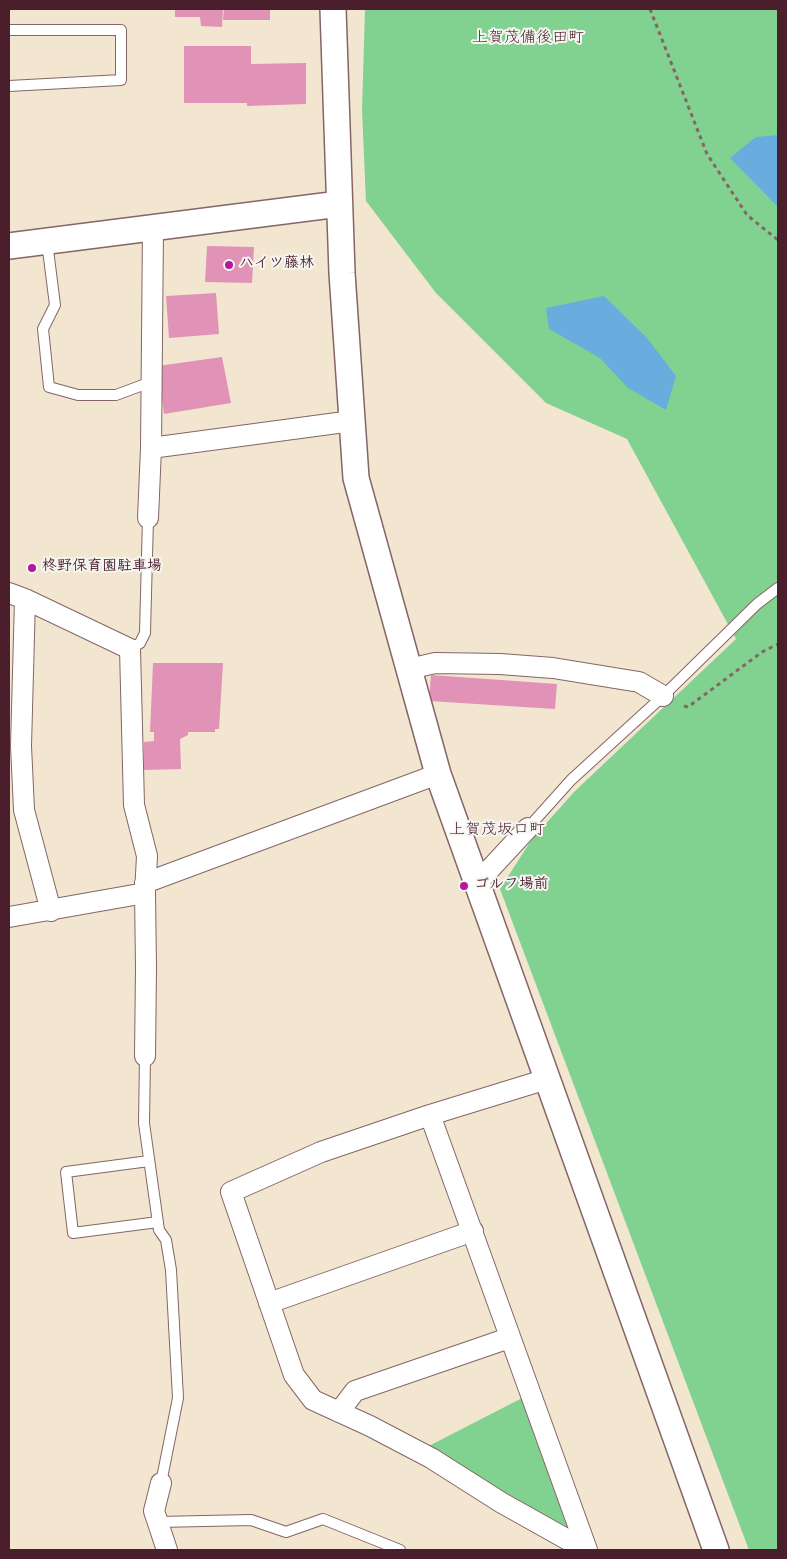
<!DOCTYPE html>
<meta charset="utf-8">
<style>
body{margin:0}
#map{position:relative;width:787px;height:1559px;overflow:hidden;background:#f2e6d0;font-family:"Gochi Hand",sans-serif}
canvas{display:block}
.frame{position:absolute;inset:0;border:10px solid #4a1f2b;pointer-events:none}
</style>
<div id="map">
<canvas width="787" height="1559"></canvas>
<div class="frame"></div>
</div>
<script>
const ctx = document.querySelector('canvas').getContext('2d');
ctx.lineJoin = 'round';
function paint(path, color) {
  ctx.fillStyle = color;
  ctx.fill(path, 'evenodd');
}
function trace(path, color, width, dash) {
  ctx.strokeStyle = color;
  ctx.lineWidth = width;
  ctx.lineCap = dash ? 'butt' : 'round';
  ctx.setLineDash(dash || []);
  ctx.stroke(path);
}
function write(font, color, halo, rows, align = 'center') {
  ctx.font = font + ' "Gochi Hand","Klee One",sans-serif';
  ctx.lineWidth = 4;
  ctx.setLineDash([]);
  ctx.textBaseline = 'middle';
  ctx.strokeStyle = halo;
  ctx.fillStyle = color;
  for (const [text, x, y, turn = 0] of rows) {
    ctx.save();
    ctx.translate(x, y);
    ctx.rotate((+turn || 0) * Math.PI / 180);
    ctx.textAlign = isNaN(turn) ? turn : align;
    if (halo) ctx.strokeText(text, 0, 0);
    ctx.fillText(text, 0, 0);
    ctx.restore();
  }
}
paint(new Path2D(`
 M365 9H778V1550H749L500 889 532 839 575 791 736 639 627 439 546 403 436 293 366 201 362 110Z
 M530 1394 582 1537 419 1451Z`), '#81d191');
paint(new Path2D(`
 M778 135V207L730 158 756 137Z
 M604 296 647 338 676 376 666 410 628 388 600 358 549 329 546 308Z`), '#69adde');
paint(new Path2D(`
 M175 9H223L222 27 201 26 200 17H175Z
 M224 9H270V20H223Z
 M184 46H251V64L306 63V104L247 106V103H184Z
 M207 246 254 247 252 283 205 282Z
 M216 293 219 334 169 338 166 296Z
 M222 357 231 403 164 414 158 366Z
 M153 663H223L219 729H215V732H188V735L180 739 181 769 144 770V742L154 741V732H150Z
 M431 675 557 684 555 709 429 701Z`), '#e093b7');
const service = new Path2D(`
 M9 30H121V80L9 86
 M47 242 55 305 43 329 49 387 78 395H116L151 382
 M130 649 140 643 145 633 148 518
 M528 828 571 780 663 696 757 604 778 588
 M145 1056 144 1123 159 1230 166 1240 171 1270 178 1398 161 1483
 M149 1161 66 1172 73 1233 158 1222
 M158 1522 251 1520 286 1532 323 1519 400 1550`);
const minor = new Path2D(`
 M151 448 352 421
 M148 518 151 448 153 228
 M9 593 25 599 130 649 134 805 147 856 145 893 146 968 145 1056
 M25 599 21 746 24 810 51 911
 M409 669 435 663 500 664 553 668 639 682 663 696
 M145 883 438 774
 M477 883 528 828
 M9 917 145 893
 M547 1079 430 1115 321 1152 231 1192 294 1375 313 1400 370 1426 431 1458 502 1503 586 1550
 M430 1115 587 1550
 M269 1303 473 1231
 M339 1412 355 1391 509 1338
 M161 1483 154 1511 167 1550`);
const tertiary = new Path2D(`
 M333 9 342 273 356 478 438 774 716 1550
 M9 246 339 204`);
trace(service, '#856565', 12);
trace(minor, '#856565', 22);
trace(tertiary, '#856565', 28);
trace(new Path2D(`
 M650 9 707 154 747 215 778 240
 M684 706 688 707 762 652 778 644`), '#856565', 3, [4, 4]);
trace(service, '#fff', 10);
trace(minor, '#fff', 20);
trace(tertiary, '#fff', 25);
for (const [x, y, r, color] of [
 [229,265,5,"#b5179e"],
 [32,568,5,"#b5179e"],
 [464,886,5,"#b5179e"]
]) {
  const dot = new Path2D();
  dot.arc(x, y, r, 0, 2 * Math.PI);
  ctx.fillStyle = color;
  ctx.fill(dot);
  trace(dot, '#f6f6f2', 2);
}
write('bold 15px', '#4a1f2b', '#f6f6f2', [
 ["ハイツ藤林",239,265],
 ["柊野保育園駐車場",42,568],
 ["ゴルフ場前",474,886]
], 'left');
write('16px', '#4a1f2b', '#f6f6f2', [
 ["上賀茂備後田町",528,40],
 ["上賀茂坂口町",497,832]
]);
</script>
